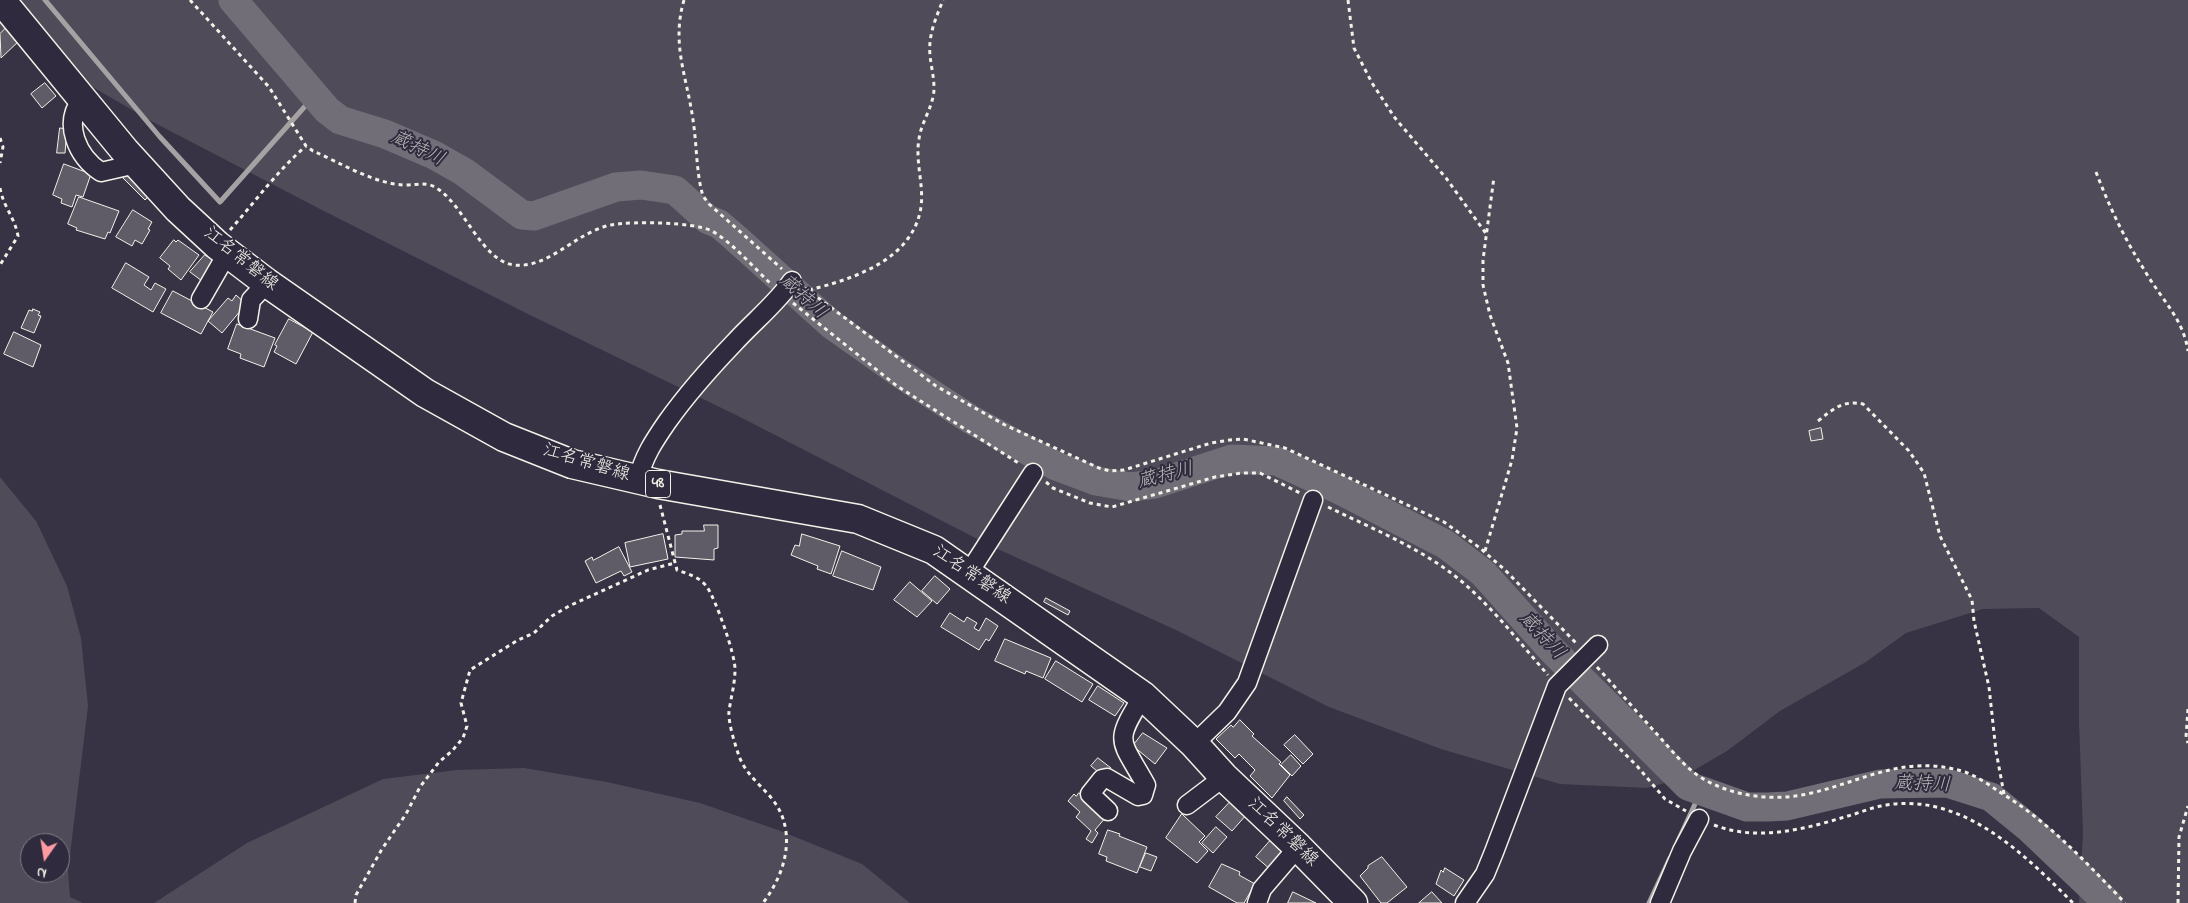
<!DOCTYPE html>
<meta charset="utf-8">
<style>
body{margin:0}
#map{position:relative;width:2188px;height:903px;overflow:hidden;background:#373244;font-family:"Indie Flower",sans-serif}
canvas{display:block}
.north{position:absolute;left:20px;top:833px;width:50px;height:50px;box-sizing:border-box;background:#2f2a3d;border:1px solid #7e7a81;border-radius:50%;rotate:193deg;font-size:14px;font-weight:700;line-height:20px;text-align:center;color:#f4f1e8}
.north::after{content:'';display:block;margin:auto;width:18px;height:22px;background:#ff9aa2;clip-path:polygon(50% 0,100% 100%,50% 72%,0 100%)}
</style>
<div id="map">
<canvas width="2188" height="903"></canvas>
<div class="north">N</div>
</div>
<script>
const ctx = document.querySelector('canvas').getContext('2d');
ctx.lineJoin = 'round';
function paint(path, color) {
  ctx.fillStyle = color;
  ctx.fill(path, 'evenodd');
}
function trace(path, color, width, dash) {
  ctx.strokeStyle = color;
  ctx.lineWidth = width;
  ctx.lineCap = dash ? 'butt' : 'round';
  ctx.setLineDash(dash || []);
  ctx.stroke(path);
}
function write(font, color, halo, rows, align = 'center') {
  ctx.font = font + ' "Indie Flower","Klee One",sans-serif';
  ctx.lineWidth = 4;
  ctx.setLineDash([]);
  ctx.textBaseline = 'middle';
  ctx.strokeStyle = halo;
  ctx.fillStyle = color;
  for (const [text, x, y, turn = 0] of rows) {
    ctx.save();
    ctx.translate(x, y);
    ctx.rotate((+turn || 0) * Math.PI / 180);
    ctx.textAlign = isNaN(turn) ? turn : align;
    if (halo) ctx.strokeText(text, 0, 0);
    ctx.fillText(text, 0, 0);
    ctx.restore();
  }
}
paint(new Path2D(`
 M0 0H2188V903H2079L2083 833 2079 722V637L2039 608 1983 609 1906 633 1866 662 1780 711 1727 751 1679 779 1647 788 1560 784 1441 749 1329 707 1176 630 991 546 740 417 530 315 320 209 151 121 0 33Z
 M0 477 36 521 67 586 81 638 88 706 68 871 70 897 83 903H0ZM30 843H60V873H30Z
 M524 768 607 782 700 803 778 830 862 864 910 903H154L247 843 383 779 457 770Z`), '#504b59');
trace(new Path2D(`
 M45 0 160 137 220 202 315 95
 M1678 841 1701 791
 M1649 903 1670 858`), '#a6a2a4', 5);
trace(new Path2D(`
 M233 0 327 110 340 120 385 134 434 155 464 172 522 215 534 216 616 187 641 185 675 190 707 219 719 224 732 235 832 325 901 374 970 419 1056 466 1096 481 1131 487 1155 484 1232 459 1277 461 1340 490 1445 544 1483 573 1552 650 1688 786 1747 807H1768L1787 806 1880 784 1947 783 1991 797 2029 828 2108 903`), '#726e77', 29);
const building = new Path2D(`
 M7 27 20 40 1 58 0 34Z
 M45 83 56 96 42 108 31 94Z
 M60 128 67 129 65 153H57Z
 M64 164 91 174 83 197 76 195 72 207 61 203 62 199 53 195Z
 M127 175 148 197 145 200 123 178Z
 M79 197 119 211 110 233 108 232 105 239 76 230 77 228 68 224Z
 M133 210 152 222 148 229 150 230 142 244 135 240 132 246 116 237Z
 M174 240 176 242 178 240 199 255 181 280 168 269 170 266 160 258Z
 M205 255 214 261 202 281 190 272Z
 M126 263 149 277 144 285 151 290 155 283 166 289 153 312 112 288Z
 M173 291 213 312 208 321 228 298 232 301 236 295 246 304 222 333 208 321 201 334 161 313Z
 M33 309 40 312 38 315 41 316 34 333 21 328 29 310 32 311Z
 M289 319 313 332 296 364 274 352 277 346 275 345Z
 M237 324 275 338 264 367 240 358 241 354 228 349Z
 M14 332 41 345 33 367 4 354Z
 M1821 428 1823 439 1811 441 1809 431Z
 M704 525H718V548L714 549V560L675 557V535L682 534V531H704Z
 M663 534 668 559 630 567 625 543Z
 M802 534 840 546 831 574 817 569 818 566 791 555 795 545 799 546Z
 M619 547 632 572 624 576 621 571 596 583 585 561 592 557 593 560Z
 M842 551 881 567 873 590 833 576Z
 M935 576 950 589 937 604 922 591Z
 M910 582 932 601 917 617 894 600Z
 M1046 598 1070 611 1068 615 1044 602Z
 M950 613 964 622 967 617 977 623 974 628 979 631 986 618 998 626 989 641 986 639 979 650 941 627Z
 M1005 639 1051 658 1043 678 1026 671 1025 674 995 661Z
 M1056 661 1093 684 1082 702 1045 679Z
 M1098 686 1124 703 1115 716 1089 700Z
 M1240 720 1254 734 1252 736 1281 762 1279 764 1290 775 1272 798 1250 776 1255 770 1239 754 1235 758 1216 739 1231 725 1233 727Z
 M1143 733 1167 748 1155 764 1133 746Z
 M1295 735 1313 754 1303 764 1284 745Z
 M1291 755 1301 766 1292 776 1281 765Z
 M1098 758 1111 768 1104 777 1091 766Z
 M1079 793 1106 817 1095 830 1098 833 1092 843 1086 839 1091 831 1076 817 1080 812 1068 801 1074 794 1076 796Z
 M1287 797 1304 815 1300 819 1284 801Z
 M1232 800 1247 814 1232 831 1216 817Z
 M1182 814 1205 836 1199 842 1208 851 1197 863 1166 838Z
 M1216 827 1227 837 1213 853 1202 843Z
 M1108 830 1120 834 1119 836 1147 847 1137 873 1106 861 1107 857 1099 854Z
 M1270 841 1285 855 1271 870 1256 857Z
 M1146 853 1157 857 1151 871 1140 867Z
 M1382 857 1407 887 1387 903H1381L1360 876 1368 868V866Z
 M1222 864 1240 872 1239 875 1255 884 1244 903H1237L1209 887Z
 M1445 868 1464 880 1454 896 1436 884 1441 870 1443 872Z
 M1293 892 1316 903H1288Z
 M1432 892 1442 903H1419Z`);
paint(building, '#5f5c67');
trace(building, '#f4f1e8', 1);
const street = new Path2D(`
 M82 99C62 124 78 157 101 172L136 164
 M201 299 228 252
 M248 319 251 300 267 283
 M638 480C643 457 654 441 667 422 687 394 710 368 734 343 753 322 776 304 792 281
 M968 574 1033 473
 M1194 744 1227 712 1247 683 1313 500
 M1187 805 1224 777
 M1108 811 1090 794 1102 779 1107 778 1138 796 1143 795 1146 785C1120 738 1113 744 1143 696
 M1257 903 1262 889 1298 847
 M1465 903 1485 874 1494 852 1557 686 1598 645
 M1660 903 1682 851 1699 819`);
const primary = new Path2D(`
 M1 0 125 151 178 209 217 245 267 283 425 393 504 437 572 464 658 484 858 519 934 550 1143 696 1194 744 1224 777 1298 847 1353 903`);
trace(street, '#f4f1e8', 21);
trace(primary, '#f4f1e8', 31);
trace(new Path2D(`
 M190 0 269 87 306 146 313 151C341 163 374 184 405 185 418 185 427 181 438 189 465 207 482 261 514 265 538 268 560 250 580 238 589 233 600 227 611 225 631 221 695 222 712 231 734 244 753 267 771 284
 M684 0C671 44 687 77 693 120 697 145 696 173 703 196L709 204 782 269
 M1348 0 1354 48 1372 83 1395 118 1446 178 1487 235
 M0 138 3 147 0 163
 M2096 172C2109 206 2125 240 2145 271 2161 299 2183 318 2188 351
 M0 188C3 206 15 218 18 236L0 265
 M230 230C255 202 277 171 306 146
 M805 288 936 386 1005 425 1099 468 1110 471 1124 470 1211 443 1230 440 1243 439 1285 448 1444 522 1480 548 1505 570 1577 644
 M809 290C853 279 913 260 921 207 924 185 915 161 919 139 921 122 934 106 934 88 934 77 931 66 930 55 928 35 936 18 943 0
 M793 303 897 386 1020 464
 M1818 421C1833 409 1843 400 1863 404L1909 451 1924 473 1940 536 1972 600 1974 621 1989 687 1996 751 2004 794
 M1046 482 1053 488 1090 503 1112 507 1215 477 1242 473H1260L1300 493
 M660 505 677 570C688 574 700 577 707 587 716 600 735 654 735 669 735 684 731 697 729 711 728 723 735 744 739 756 751 787 781 793 786 832 789 858 778 883 763 903
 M1328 507C1373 529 1421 548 1460 580 1493 608 1520 643 1548 675
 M1485 551 1512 460 1517 428 1508 363 1490 315 1483 285V260L1494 177
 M1597 667C1617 689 1636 711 1655 732 1671 749 1687 771 1707 781 1737 797 1774 801 1807 794 1863 782 1903 753 1965 772 1976 776 1988 784 1998 791 2048 821 2085 861 2125 903
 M1569 698 1637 766 1665 799 1686 811
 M2188 709 2186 737 2188 743
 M1714 825C1758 842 1805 829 1848 816 1859 813 1870 808 1881 806 1960 790 2022 852 2073 903
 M355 903 356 895 382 849 406 814 420 787 439 762 452 751 463 738 467 726 461 703 470 670 518 640 534 633 552 616 569 606 648 570 675 563
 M2178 903 2179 837 2188 806`), '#f4f1e8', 3, [4, 4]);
trace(street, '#2f2a3d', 18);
trace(primary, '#2f2a3d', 28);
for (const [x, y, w] of [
 [658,484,25]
]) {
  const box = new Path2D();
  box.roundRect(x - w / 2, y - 13.5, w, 27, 4);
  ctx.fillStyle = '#2f2a3d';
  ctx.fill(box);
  trace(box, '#f4f1e8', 1);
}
write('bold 16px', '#f4f1e8', null, [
 ["48",658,484]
]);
write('18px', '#f4f1e8', '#2f2a3d', [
 ["江名常磐線",240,260,39],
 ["江名常磐線",586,464,17],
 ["江名常磐線",971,576,34],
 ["江名常磐線",1282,833,44]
]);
write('italic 19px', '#bab6b5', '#2f2a3d', [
 ["蔵持川",417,150,26],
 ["蔵持川",802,298,42],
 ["蔵持川",1166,477,-14],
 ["蔵持川",1541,637,47],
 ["蔵持川",1922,786,2]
]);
</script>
